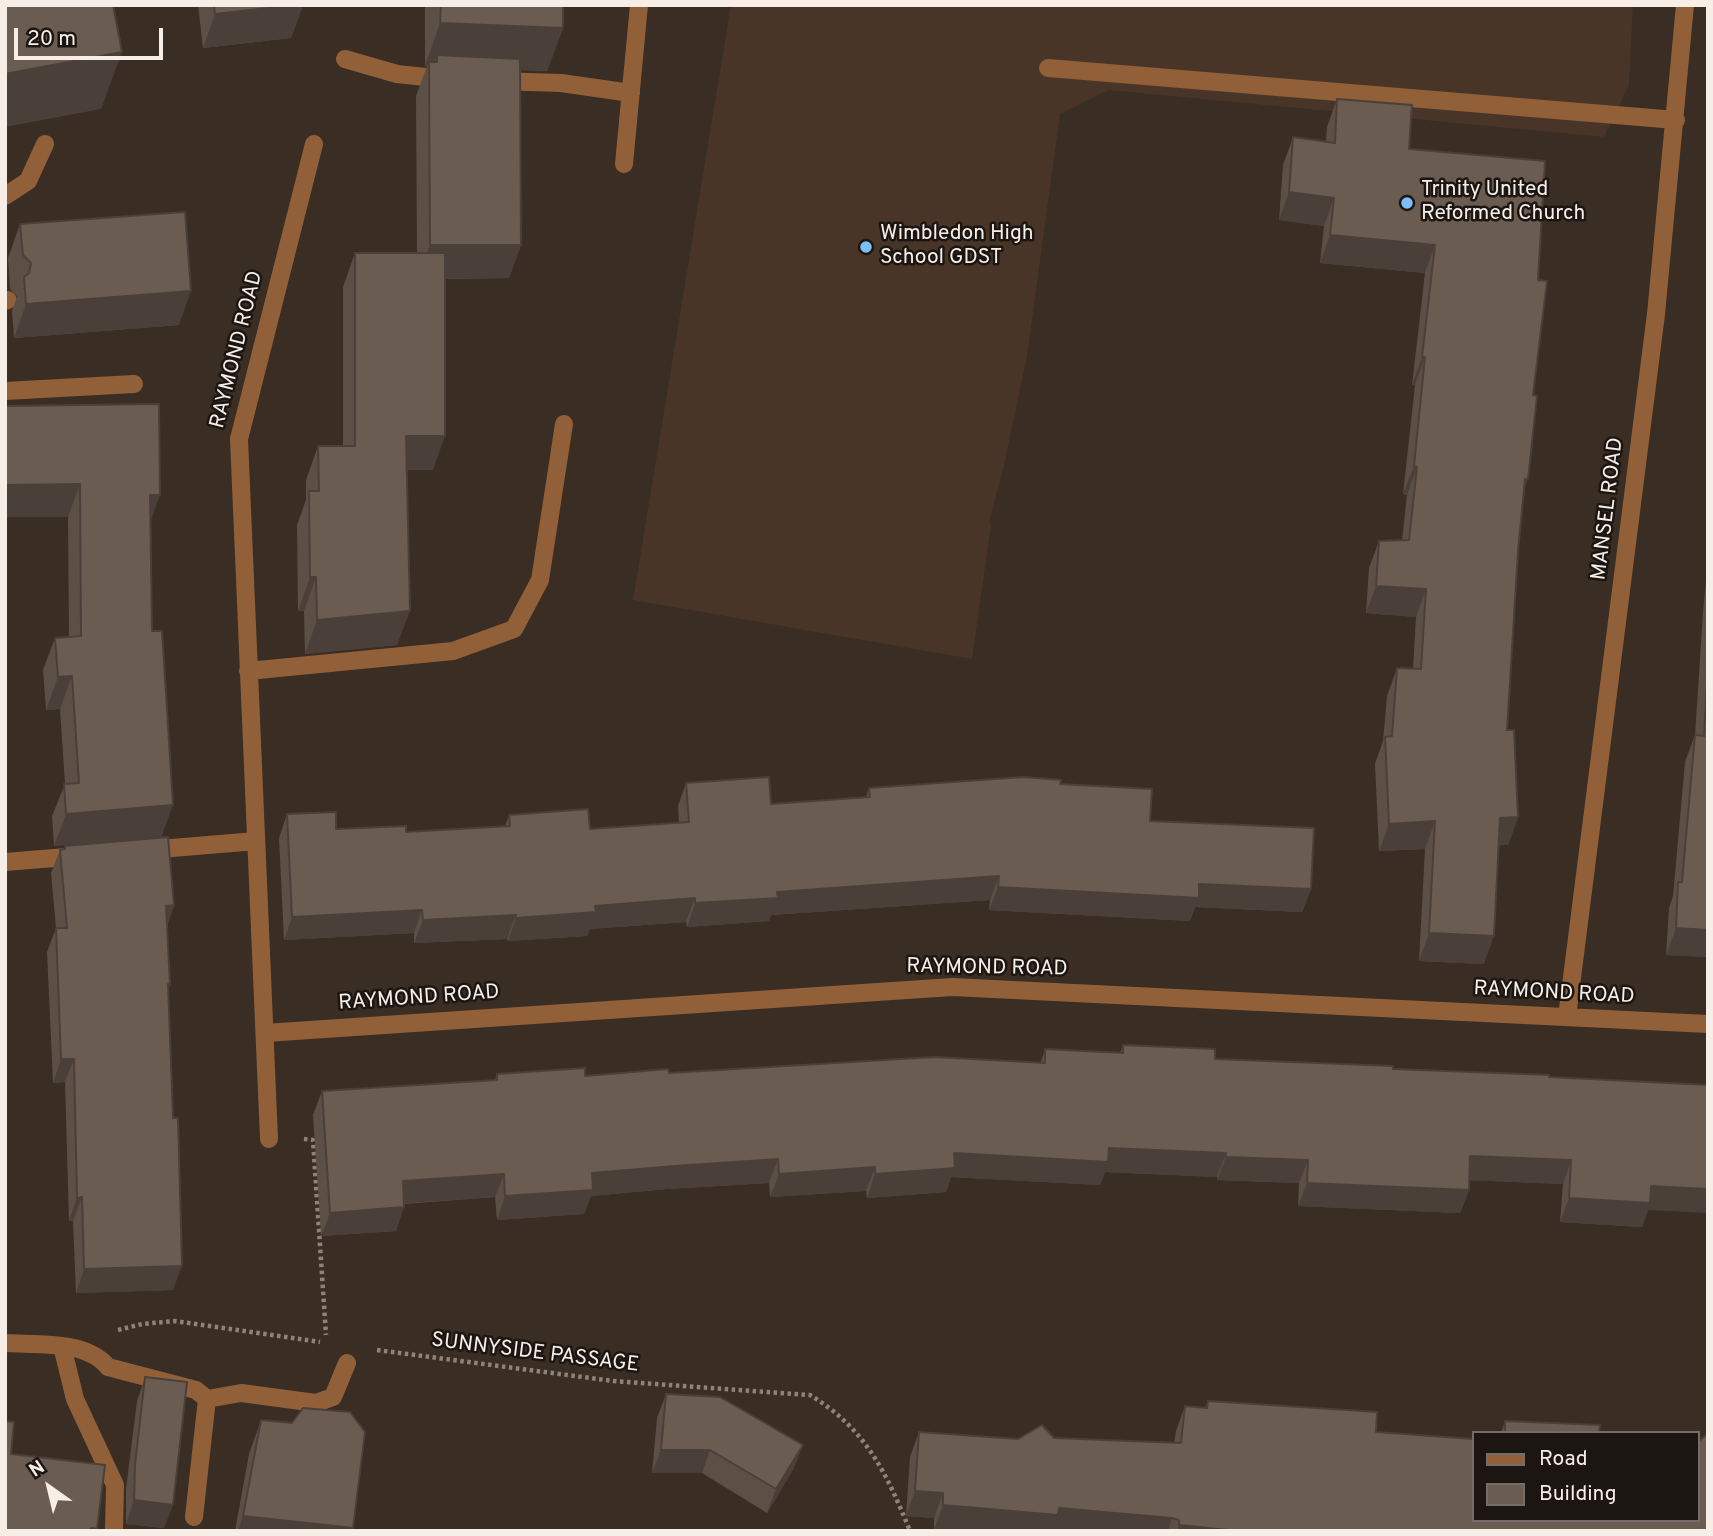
<!DOCTYPE html>
<style>
body{margin:0}
#map{position:relative;width:1713px;height:1536px;overflow:hidden;background:#3a2d23;font-family:Overpass,sans-serif}
canvas{display:block}
.frame{position:absolute;inset:0;border:7px solid #f7eee8;pointer-events:none}
.legend{position:absolute;left:1472px;top:1431px;width:228px;height:91px;box-sizing:border-box;background:#1c1612;border:2px solid #746c68;margin:0;padding:9px 12px;list-style:none;font-size:21px;color:#f7eee8}
.legend li{display:flex;align-items:center;gap:14px;height:35px}
.legend b{width:35px;border:2px solid #746c68}
.north{position:absolute;left:14px;top:1452px;width:70px;height:70px;-webkit-text-stroke:5px #1c1612;paint-order:stroke;rotate:326deg;font-size:19px;font-weight:700;line-height:28px;text-align:center;color:#f7eee8}
.north::after{content:'';display:block;margin:auto;width:24px;height:32px;background:#f7eee8;clip-path:polygon(50% 0,100% 100%,50% 72%,0 100%)}
.scale{position:absolute;left:14px;top:28px;width:149px;height:32px;box-sizing:border-box;border:4px solid #f7eee8;border-top:0;padding-left:9px;font-size:21px;line-height:24px;white-space:nowrap;color:#f7eee8;-webkit-text-stroke:5px #1c1612;paint-order:stroke}
</style>
<div id="map">
<canvas width="1713" height="1536"></canvas>
<div class="frame"></div>
<ul class="legend">
<li><b style="height:9px;background:#916039"></b>Road</li>
<li><b style="height:19px;background:#6b5c51"></b>Building</li>
</ul>
<div class="north">N</div>
<div class="scale">20 m</div>
</div>
<script>
const ctx = document.querySelector('canvas').getContext('2d');
ctx.lineJoin = 'round';
function paint(path, color) {
  ctx.fillStyle = color;
  ctx.fill(path, 'evenodd');
}
function trace(path, color, width, dash) {
  ctx.strokeStyle = color;
  ctx.lineWidth = width;
  ctx.lineCap = dash ? 'butt' : 'round';
  ctx.setLineDash(dash || []);
  ctx.stroke(path);
}
function write(font, color, halo, rows, align = 'center') {
  ctx.font = font + ' Overpass,sans-serif';
  ctx.lineWidth = 5;
  ctx.setLineDash([]);
  ctx.textBaseline = 'middle';
  ctx.strokeStyle = halo;
  ctx.fillStyle = color;
  for (const [text, x, y, turn = 0] of rows) {
    ctx.save();
    ctx.translate(x, y);
    ctx.rotate((+turn || 0) * Math.PI / 180);
    ctx.textAlign = isNaN(turn) ? turn : align;
    if (halo) ctx.strokeText(text, 0, 0);
    ctx.fillText(text, 0, 0);
    ctx.restore();
  }
}
paint(new Path2D(`
 M731 5H1633L1629 85 1604 137 1108 90 1060 114 1027 356 1004 465 989 523 991 525 972 659 633 600Z`), '#483527');
trace(new Path2D(`
 M304 1139 313 1140 326 1335
 M118 1330 142 1324 175 1321 320 1342
 M377 1350 613 1381 810 1395C866 1429 886 1472 910 1531`), '#8e827a', 4.5, [3.5, 3.5]);
trace(new Path2D(`
 M345 59 397 74 444 79
 M1048 68 1676 120
 M496 81 561 83 631 93
 M624 164 639 5
 M5 196 28 181 45 144
 M5 301 8 300
 M5 391 134 384
 M248 671 453 651 514 629 540 580 564 424
 M148 850 256 841
 M5 862 79 856
 M1567 1017 1656 314 1685 5
 M265 1033 952 987 1708 1024
 M269 1139 239 439 314 144
 M5 1343C38 1345 86 1340 108 1367L196 1390 207 1399 194 1517
 M62 1346 75 1399 115 1485 114 1531
 M207 1399 241 1393 316 1403 333 1397 347 1363`), '#916039', 18);
paint(new Path2D(`
 M198 5H303L291 38 203 48Z
 M425 5H563V28L547 71 520 70 521 245 509 278 445 279 433 470H407L397 645 305 654 304 611H298L297 525 306 500V480L318 446H343V287L355 253H417L416 96 427 66H425Z
 M1337 99 1409 149 1538 280 1533 395 1518 551 1507 730 1518 817 1508 845H1499L1484 964 1419 961 1425 849 1379 851 1375 764 1383 741 1387 696 1397 668 1413 669 1416 617 1366 613 1369 568 1379 541H1402L1407 495 1403 494 1415 385H1412L1425 273 1320 263 1324 226 1279 220 1283 165 1293 137 1326 141 1327 127Z
 M20 224 179 325 14 338 12 311 17 296 10 289 8 258Z
 M5 406 150 523 152 631 54 846 52 816 65 784 60 709 46 710 43 670 55 638 69 637 68 517Z
 M1708 560V957L1666 955 1669 908 1673 896 1685 762 1695 735 1703 612Z
 M686 783 771 804 866 797 869 788 1060 784 1150 821 1311 889 1302 912 1195 907 1190 921 989 910 990 900 771 915 769 921 687 927 686 922 590 929 587 936 508 941 507 939 414 943V933L284 940 279 838 287 814 336 829 406 832 505 826 509 815 590 829 679 823 678 806Z
 M65 846 174 905 167 926 170 985 168 990 173 1290 76 1293 73 1221H69L65 1082 53 1083 47 952 56 928 51 873 60 850 63 849Z
 M1123 1045 1215 1059 1549 1077 1648 1210 1642 1227 1560 1222 1563 1184 1469 1180V1190L1460 1213 1298 1206 1299 1183 1217 1180V1177L1105 1172 1100 1185 951 1177 946 1192 867 1198 866 1191 770 1197 769 1183 667 1189 591 1196 584 1214 497 1220 495 1197 404 1204 396 1231 321 1236 313 1115 322 1091 495 1080 497 1074 585 1076 1041 1062 1045 1049 1120 1053Z
 M145 1377 164 1528 126 1524V1489L137 1401Z
 M666 1394 794 1468 767 1513 702 1473H652L657 1418Z
 M1208 1401 1376 1432 1473 1520H1697L1708 1531H939L934 1530V1518L906 1516 910 1457 919 1432 1018 1439 1054 1438 1174 1443 1176 1431 1185 1406 1205 1408Z
 M261 1420 292 1423 352 1531H235L249 1454Z
 M1505 1421 1599 1433H1501Z`), '#5c4f46');
paint(new Path2D(`
 M294 5H303L291 38 203 48 215 14Z
 M440 23 563 28 547 71 435 66 437 62V55L433 66 429 62 427 66H425Z
 M122 52 101 109 5 127V74Z
 M1289 192 1334 198 1324 226 1279 220Z
 M1330 235 1435 245 1425 273 1320 263Z
 M430 245H521L509 278 417 279Z
 M191 291 179 325 14 338 26 304Z
 M1422 357H1425L1415 385H1412Z
 M406 436H445L433 470H394Z
 M1414 466 1417 467 1407 495 1403 494Z
 M1525 479H1528L1518 507Z
 M80 484 68 517H5V485Z
 M150 495H160L148 528Z
 M310 577H316L304 611H298Z
 M1376 586 1426 589 1416 617 1366 613Z
 M410 611 397 645 305 654 317 620Z
 M72 676 60 709 46 710 58 677Z
 M173 805 161 838 54 846 66 814Z
 M1518 817 1508 845 1490 846 1500 818Z
 M1435 821 1425 849 1379 851 1389 824Z
 M999 876 990 900 771 915 769 921 687 927 695 903 777 892Z
 M1199 884 1311 889 1302 912 1195 907 1190 921 989 910 998 887Z
 M695 898 686 922 590 929 587 936 508 941 516 918 595 906Z
 M174 905 166 929V906Z
 M422 910 414 933 284 940 292 917Z
 M516 915 507 939 414 943 423 920Z
 M1676 928 1708 930V957L1666 955Z
 M1429 933 1494 936 1484 964 1419 961Z
 M61 1059H74L65 1082 53 1083Z
 M1109 1148 1226 1153 1217 1177 1105 1172 1100 1185 951 1177 946 1192 867 1198 875 1174 954 1153Z
 M1470 1156 1571 1160 1563 1184 1462 1180Z
 M1226 1157 1308 1160 1299 1183 1217 1180Z
 M778 1159 769 1183 667 1189 591 1196 584 1214 497 1220 505 1196 592 1173 675 1166Z
 M875 1167 866 1191 770 1197 779 1174Z
 M504 1174 495 1197 394 1204 403 1181Z
 M1307 1183 1469 1190 1460 1213 1298 1206Z
 M1651 1186 1708 1189V1213L1648 1210 1642 1227 1560 1222 1569 1198Z
 M82 1197 73 1221H69L77 1198Z
 M404 1207 396 1231 321 1236 330 1213Z
 M182 1266 173 1290 76 1293 84 1269Z
 M803 1445 794 1468 767 1513 776 1489Z
 M661 1450H710L702 1473H652Z
 M915 1491 943 1493 934 1518 906 1516Z
 M134 1500 173 1505 164 1528 126 1524Z
 M943 1505 1059 1508 1172 1518 1168 1531 934 1530Z
 M243 1516 353 1528 352 1531H238Z
 M1179 1525 1238 1531H1177Z`), '#4b4039');
const building = new Path2D(`
 M5 5H113L122 52 5 74Z
 M214 5H294L215 14Z
 M441 5H563V28L440 23Z
 M437 55 520 59 521 245H430L429 62H437Z
 M1337 99 1412 105 1409 149 1545 161 1538 280 1547 281 1533 395 1537 396 1528 479H1525L1518 551 1507 730H1514L1518 817 1500 818 1494 936 1429 933 1435 821 1389 824 1385 737 1392 736 1397 668 1421 669 1426 589 1376 586 1379 541 1409 540 1417 467 1414 466 1425 357H1422L1435 245 1330 235 1334 198 1289 192 1293 137 1335 143Z
 M185 212 191 291 26 304 24 277 29 273 31 263 23 255 20 224Z
 M355 253H445V436H406L410 611 317 620 316 577H310L309 491H319L318 446H355Z
 M159 404 160 495H150L152 631H162L173 805 66 814 64 784 79 783 72 676 58 677 55 638 81 636 80 484 5 485V406Z
 M1708 665V930L1676 928 1678 882H1682L1695 735 1704 736Z
 M769 777 771 804 870 797 869 788 1023 777 1061 780 1060 784 1152 789 1150 821 1314 828 1311 889 1199 884V898L998 887 999 876 777 892 778 898 695 903V898L595 906 596 912 516 918V915L423 920 422 910 292 917 287 814 336 812V829L406 826V832L510 826 509 815 588 809 590 829 689 822 686 783Z
 M168 837 174 905 166 906 170 985 168 984 173 1118H178L182 1266 84 1269 82 1197 77 1198 74 1059H61L56 928H67L60 850 65 849V846Z
 M1123 1045 1215 1049V1059L1393 1066V1069L1549 1075V1077L1708 1085V1189L1651 1186 1650 1203 1569 1198 1571 1160 1470 1156 1469 1190 1307 1183 1308 1160 1226 1157V1153L1109 1148 1108 1162 954 1153 955 1168 875 1174V1167L779 1174 778 1159 675 1166 592 1173 593 1190 505 1196 504 1174 403 1181 404 1207 330 1213 322 1091 497 1080V1074L585 1068V1076L668 1069 669 1073 935 1057 1045 1063V1049L1123 1053Z
 M145 1377 187 1382 173 1505 134 1500 135 1465Z
 M666 1394 720 1397 803 1445 776 1489 710 1450H661Z
 M1208 1401 1377 1412 1376 1432 1473 1439V1520H1697V1443L1707 1434 1708 1531H1238L1179 1525V1520L1172 1518 1059 1508 1058 1515 943 1505V1493L915 1491 919 1432 1018 1439 1042 1425 1054 1438 1181 1443 1185 1406 1207 1408Z
 M303 1408 350 1412 365 1432 353 1528 243 1516 261 1420 292 1423Z
 M5 1421 14 1422 11 1454 105 1465 97 1529 91 1528 90 1531H5Z
 M1505 1421 1600 1425 1599 1433H1505Z`);
paint(building, '#6b5c51');
trace(building, '#4b4039', 2);
for (const [x, y, r, color] of [
 [1407,203,7,"#7dbef9"],
 [866,247,7,"#7dbef9"]
]) {
  const dot = new Path2D();
  dot.arc(x, y, r, 0, 2 * Math.PI);
  ctx.fillStyle = color;
  ctx.fill(dot);
  trace(dot, '#1c1612', 2.5);
}
write('21px', '#f7eee8', '#1c1612', [
 ["Trinity United",1421,191],
 ["Reformed Church",1421,215],
 ["Wimbledon High",880,235],
 ["School GDST",880,259]
], 'left');
write('21px', '#f7eee8', '#1c1612', [
 ["RAYMOND ROAD",238,350,-76],
 ["MANSEL ROAD",1609,509,-83],
 ["RAYMOND ROAD",987,969,1],
 ["RAYMOND ROAD",1554,994,3],
 ["RAYMOND ROAD",419,999,-4],
 ["SUNNYSIDE PASSAGE",535,1354,7]
]);
</script>
